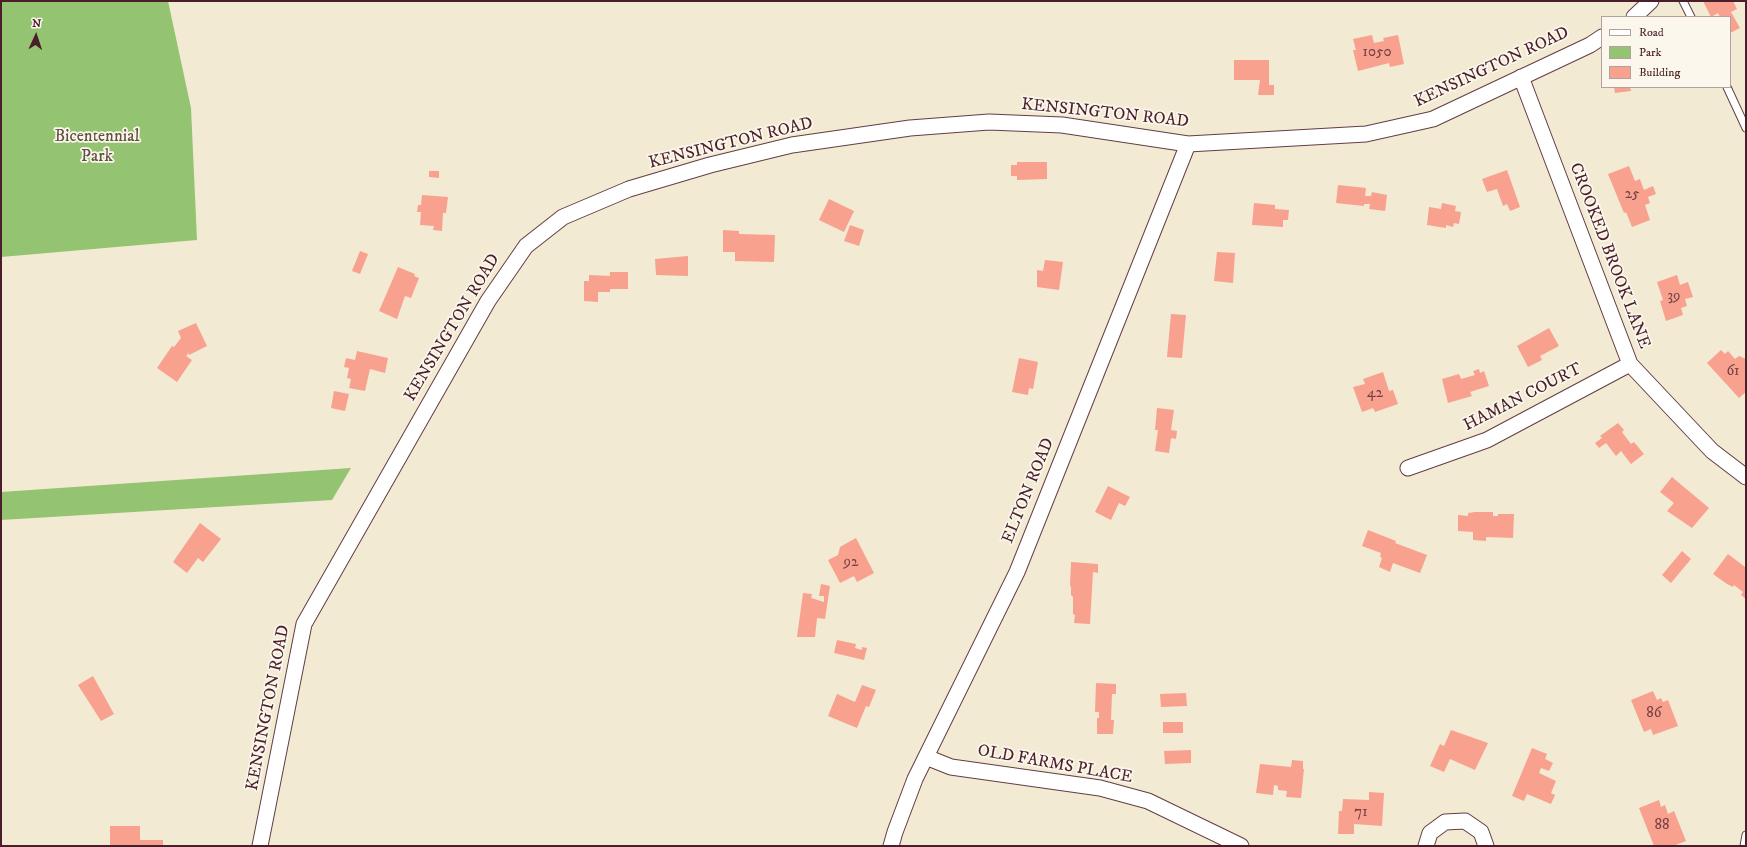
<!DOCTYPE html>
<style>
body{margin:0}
#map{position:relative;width:1747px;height:847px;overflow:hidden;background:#f3ead3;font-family:"IM FELL DW Pica",serif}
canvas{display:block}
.frame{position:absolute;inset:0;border:2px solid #4a1f2b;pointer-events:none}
.legend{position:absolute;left:1601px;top:16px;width:130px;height:72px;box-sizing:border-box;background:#fbf7ec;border:1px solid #b4a19f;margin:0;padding:5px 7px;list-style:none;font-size:12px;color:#4a1f2b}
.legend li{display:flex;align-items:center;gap:8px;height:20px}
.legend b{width:20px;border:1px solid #b4a19f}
.north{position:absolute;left:16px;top:16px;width:40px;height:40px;-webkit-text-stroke:3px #fbf7ec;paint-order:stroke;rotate:3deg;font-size:11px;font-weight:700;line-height:16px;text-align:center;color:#4a1f2b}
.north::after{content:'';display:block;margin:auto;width:14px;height:18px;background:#4a1f2b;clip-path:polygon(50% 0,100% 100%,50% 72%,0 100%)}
</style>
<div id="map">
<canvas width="1747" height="847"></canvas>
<div class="frame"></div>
<ul class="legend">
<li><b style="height:5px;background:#fff"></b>Road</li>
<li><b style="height:11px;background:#94c372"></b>Park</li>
<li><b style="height:11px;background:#f8a18f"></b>Building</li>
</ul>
<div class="north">N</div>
</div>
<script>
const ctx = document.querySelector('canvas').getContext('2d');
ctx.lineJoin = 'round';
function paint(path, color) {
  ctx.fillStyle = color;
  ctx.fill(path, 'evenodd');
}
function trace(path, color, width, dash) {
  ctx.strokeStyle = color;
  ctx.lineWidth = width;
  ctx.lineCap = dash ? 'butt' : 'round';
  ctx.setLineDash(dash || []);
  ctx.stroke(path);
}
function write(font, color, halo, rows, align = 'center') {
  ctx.font = font + ' "IM FELL DW Pica",serif';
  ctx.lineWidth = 3.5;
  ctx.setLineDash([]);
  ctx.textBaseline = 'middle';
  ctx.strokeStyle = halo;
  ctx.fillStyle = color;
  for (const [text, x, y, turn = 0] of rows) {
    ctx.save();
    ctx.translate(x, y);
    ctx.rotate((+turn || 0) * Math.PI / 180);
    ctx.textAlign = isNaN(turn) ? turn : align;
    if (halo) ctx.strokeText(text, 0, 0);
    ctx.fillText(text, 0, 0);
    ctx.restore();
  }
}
paint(new Path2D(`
 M1 1H168L191 108 197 240 1 257Z
 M351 468 332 500 1 520V492Z`), '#94c372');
paint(new Path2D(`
 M1703 1H1733L1737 9 1731 12 1740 28 1730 33V17H1720L1718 13 1711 17Z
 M1372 35 1374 43 1384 41 1383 38 1398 35 1404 64 1390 67 1389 63 1358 71 1353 50H1356L1353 39Z
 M1234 60H1269V85H1274V95H1258L1260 80H1234Z
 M1614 87H1630L1631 91 1615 93Z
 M1017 162H1047V179L1017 180V176H1011V165H1017Z
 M1629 166 1635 181 1640 179 1644 190 1653 186 1656 194 1648 197 1650 203 1645 205 1650 220 1632 227 1626 212 1624 213 1608 174Z
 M1507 170 1520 207 1510 211 1507 204 1503 206 1497 189 1487 192 1482 179Z
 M429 171H439V178L429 177Z
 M1338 185 1366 188 1365 196H1371L1372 192 1387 195 1385 211 1369 209 1370 204H1364V206L1336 203Z
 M422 195 448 197 446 213H443L442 231 433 230 434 226 420 225 421 212H417L418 205H421Z
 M829 199 854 211 844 232 819 220Z
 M1254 203 1275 205V209L1289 210 1288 220H1283V227L1252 225Z
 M1442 203 1456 206 1455 211 1461 212 1459 224 1454 223 1453 227 1446 225V228L1427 225 1429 207 1441 209Z
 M850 225 864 230 859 246 844 241Z
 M723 230 739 231V234L775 235 774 262 735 261V252H723Z
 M360 251 368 254 360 274 352 271Z
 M1217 252 1235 253 1233 283 1214 281Z
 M688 256V276L656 275 655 259Z
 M1045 260 1063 262 1059 290 1037 287V270L1043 271Z
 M398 267 415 274 414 276 419 278 411 298 405 296 397 319 379 311Z
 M610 272H628V289H610V292H598V302L584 301V281H589V275L610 276Z
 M1677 275 1680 285 1688 282 1693 297 1685 299 1687 306 1681 308 1683 315 1666 321 1660 301 1663 300 1657 282Z
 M1171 314 1186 315 1182 358 1167 357Z
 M196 323 207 346 189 355V353L186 356 192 360 177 382 157 368 172 346 174 347 181 338 178 331Z
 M1549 328 1559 346 1540 356 1542 360 1528 367 1517 346Z
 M1721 350 1725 354 1728 351 1735 359 1739 356 1746 359V392L1739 398 1707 363Z
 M357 351 388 358 385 373 370 369 365 391 349 388 351 379 347 378 349 368 344 367 346 358 355 360Z
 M1019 358 1038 362 1033 389 1029 388 1028 395 1012 392Z
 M1479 369 1480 373 1484 371 1489 386 1470 392 1472 396 1448 403 1442 379 1459 374 1461 379 1475 375 1473 371Z
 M1383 372 1389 391 1393 390 1398 404 1375 412 1373 408 1362 412 1353 387 1365 384 1363 379Z
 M334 391 349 394 345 411 331 408Z
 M1157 408 1174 410 1171 430 1177 431 1176 439 1171 438 1169 453 1155 451 1158 430H1155Z
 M1618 423 1624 430 1622 432 1631 444 1634 442 1644 454 1631 464 1621 451 1616 456 1606 443 1599 448 1595 443 1602 438 1600 436Z
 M1672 477 1709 508 1692 528 1667 511 1674 503 1660 492Z
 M1108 486 1130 497 1125 506 1119 503 1111 520 1095 512Z
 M1475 512H1493V516H1498V514H1514L1513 538 1486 537V541L1473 540V532L1458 531V515L1468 516V513Z
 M200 523 221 539 203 562 198 558 187 573 173 562Z
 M1368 530 1396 541 1395 543 1427 555 1420 573 1393 563 1390 572 1379 567 1382 558 1380 557 1381 553 1362 546Z
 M856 538 874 573 857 582 854 576 840 583 828 560 838 555 840 547Z
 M1682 551 1691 559 1671 583 1662 575Z
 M1728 554 1745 567 1746 599 1741 595 1743 592 1734 585 1733 587 1727 584 1713 574Z
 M1071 562 1098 564V573L1093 572 1090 624 1074 623 1075 615 1073 614V597L1071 595V587L1070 586Z
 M821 584 830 586 825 619 817 618 815 637H797L803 593 812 594 811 598 824 602V596H819Z
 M837 640 856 644 855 648 862 650V647L867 648 864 660 834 653Z
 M93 676 114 714 101 721 78 685Z
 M1096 683 1116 684V694H1112L1111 720H1114L1113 734H1097V718H1099V712H1095Z
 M862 685 876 690 869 707 866 706 857 728 828 716 837 694 855 702Z
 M1653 691 1657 700 1661 698 1663 702 1668 700 1678 726 1653 735 1651 729 1644 732 1631 700Z
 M1186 693 1187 706 1161 707 1160 694Z
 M1163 722H1183V733H1163Z
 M1451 730 1488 743 1475 770 1450 759 1444 772 1430 766 1440 744 1444 746Z
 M1532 748 1547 754 1545 759 1553 763 1549 771 1541 768 1539 773 1556 781 1551 793 1555 795 1551 804 1527 794 1524 801 1512 796Z
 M1191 750V763L1165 764 1164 751Z
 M1292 760 1303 761V769H1304L1301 798 1286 797 1287 791 1278 790V786L1274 785 1273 795 1256 793 1260 764 1291 767Z
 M1369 792 1384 793 1382 826 1354 824V834H1338L1339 811H1342L1343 799 1369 800Z
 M1659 800 1661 807 1665 805 1668 814 1674 811 1686 841 1673 846H1654L1639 808Z
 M110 826H140V840H163V846H110Z`), '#f8a18f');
const service = new Path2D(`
 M1683 1 1691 17
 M1727 87 1746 128
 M1744 846 1746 835`);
const minor = new Path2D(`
 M1634 17 1651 1
 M1521 77 1630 364 1712 451 1746 477
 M1408 468 1487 440 1630 364
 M926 757 951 767 1100 788 1148 801 1241 846
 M260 846 304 624 488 301 526 246 563 217 629 189 710 165 792 145 910 128 989 122 1062 125 1188 144 1366 134 1433 119 1590 45 1602 37
 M891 846 895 832 915 779 1017 572 1188 144
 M1426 846 1430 833 1445 822 1465 821 1481 832 1486 846`);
trace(service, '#633d44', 9);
trace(minor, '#633d44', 17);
trace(service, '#fff', 7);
trace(minor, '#fff', 15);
write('15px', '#764044', null, [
 ["1050",1377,53],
 ["25",1632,195],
 ["39",1674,297],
 ["61",1733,372],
 ["42",1375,394],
 ["92",851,563],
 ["86",1654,714],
 ["71",1361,813],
 ["88",1662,826]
]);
write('17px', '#4a1f2b', '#fbf7ec', [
 ["KENSINGTON ROAD",1492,68,-25],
 ["KENSINGTON ROAD",1105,114,6],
 ["KENSINGTON ROAD",731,144,-14],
 ["CROOKED BROOK LANE",1609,256,69],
 ["KENSINGTON ROAD",453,328,-59],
 ["HAMAN COURT",1523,398,-27],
 ["ELTON ROAD",1029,491,-68],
 ["KENSINGTON ROAD",269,708,-79],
 ["OLD FARMS PLACE",1055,765,10]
]);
write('17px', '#605040', '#fbf7ec', [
 ["Bicentennial",97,137],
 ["Park",97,157]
]);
</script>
